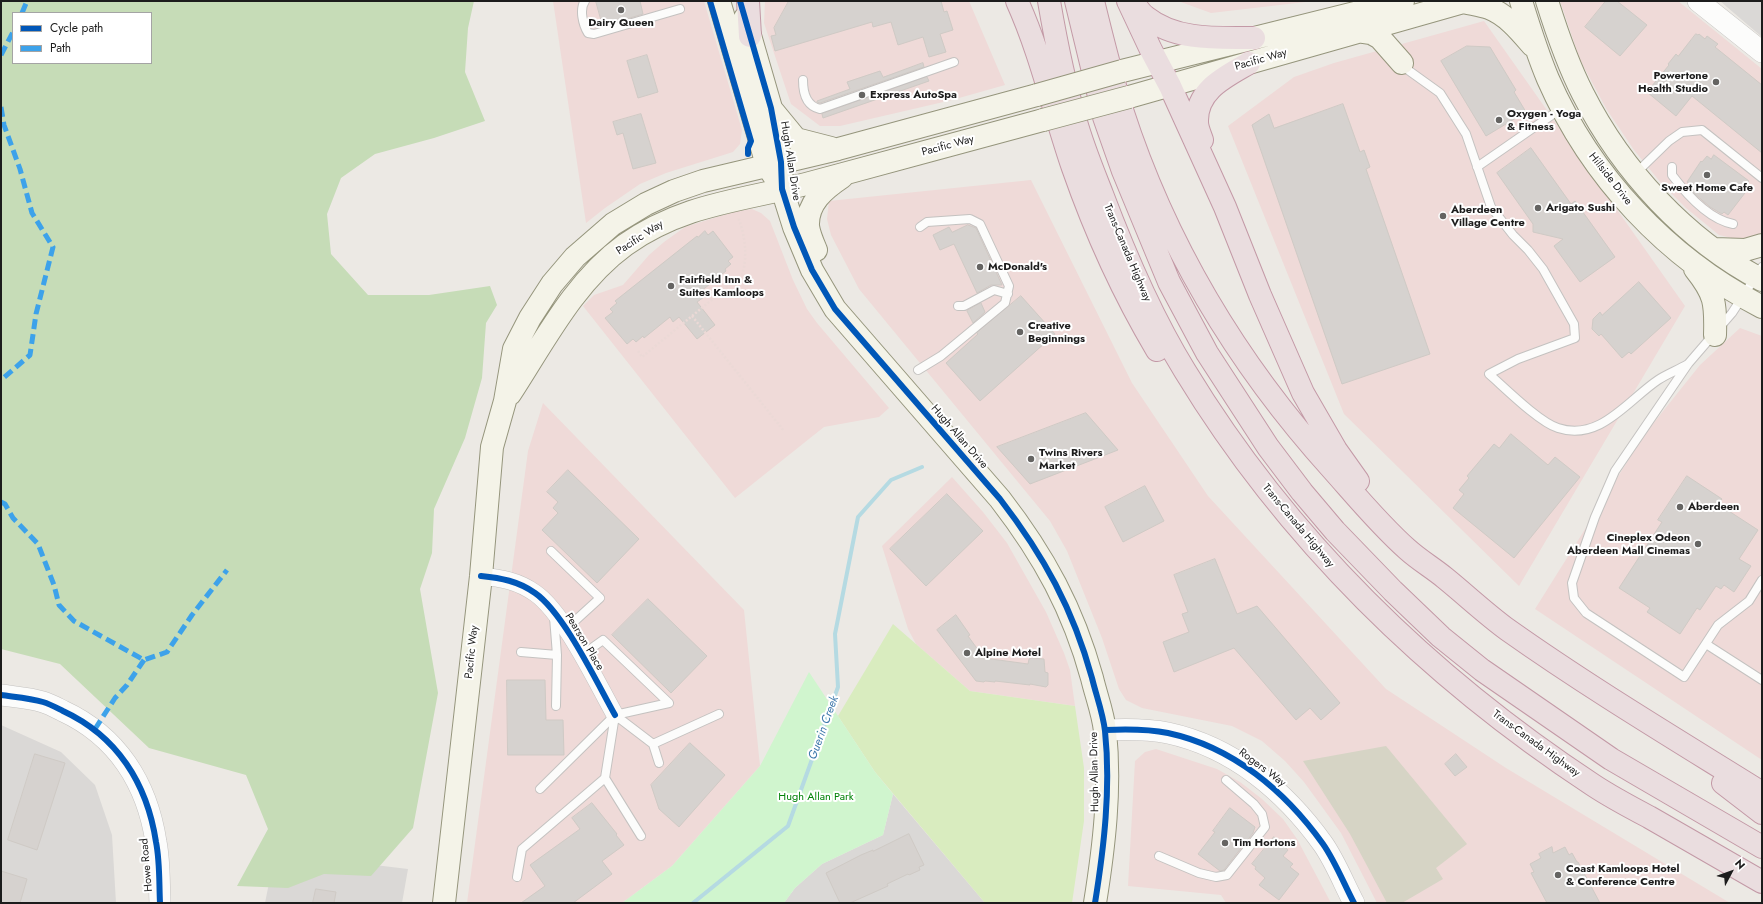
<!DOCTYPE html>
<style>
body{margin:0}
#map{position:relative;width:1763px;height:904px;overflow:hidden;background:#ece9e4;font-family:Jost,sans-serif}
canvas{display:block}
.frame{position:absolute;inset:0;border:2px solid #1c1c1c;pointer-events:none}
.legend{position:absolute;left:12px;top:12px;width:140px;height:52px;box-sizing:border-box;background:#fff;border:1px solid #a4a4a4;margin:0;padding:5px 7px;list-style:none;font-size:12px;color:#1c1c1c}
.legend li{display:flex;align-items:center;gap:8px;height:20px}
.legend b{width:20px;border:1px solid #a4a4a4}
.north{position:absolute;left:1711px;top:852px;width:40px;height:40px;-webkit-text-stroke:3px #fff;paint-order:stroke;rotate:49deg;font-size:11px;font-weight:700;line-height:16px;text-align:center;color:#1c1c1c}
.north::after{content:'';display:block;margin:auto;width:14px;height:18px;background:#1c1c1c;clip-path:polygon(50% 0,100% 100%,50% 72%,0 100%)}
</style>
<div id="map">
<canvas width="1763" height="904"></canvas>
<div class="frame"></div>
<ul class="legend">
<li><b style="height:5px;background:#0057b8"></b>Cycle path</li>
<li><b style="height:5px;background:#3da2ea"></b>Path</li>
</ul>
<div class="north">N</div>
</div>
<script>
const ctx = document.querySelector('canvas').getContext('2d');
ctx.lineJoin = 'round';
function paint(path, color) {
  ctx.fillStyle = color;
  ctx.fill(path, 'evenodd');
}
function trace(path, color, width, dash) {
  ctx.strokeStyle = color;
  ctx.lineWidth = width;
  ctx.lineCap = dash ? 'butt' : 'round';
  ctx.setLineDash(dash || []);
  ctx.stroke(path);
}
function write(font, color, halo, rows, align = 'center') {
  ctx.font = font + ' Jost,sans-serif';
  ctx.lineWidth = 4;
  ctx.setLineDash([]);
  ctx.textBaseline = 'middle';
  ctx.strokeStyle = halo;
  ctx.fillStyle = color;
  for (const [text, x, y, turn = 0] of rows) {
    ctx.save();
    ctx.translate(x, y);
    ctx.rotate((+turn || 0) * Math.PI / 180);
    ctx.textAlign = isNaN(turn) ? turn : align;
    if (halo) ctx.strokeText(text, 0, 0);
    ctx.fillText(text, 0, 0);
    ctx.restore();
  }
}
paint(new Path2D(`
 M1720 1H1762V37Z
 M1 725 61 752 95 785 112 835 116 903H1Z
 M893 794 985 903H784L795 888 822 864 883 835Z
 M275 853 408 869 402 903H265Z`), '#dad8d6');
paint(new Path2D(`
 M553 1H704L742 130 740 144 733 152 666 173 640 184 605 208 586 223Z
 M765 1H969L1005 85 952 100 840 126H820L791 104 764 23Z
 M1178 1H1314L1211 13Z
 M1560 1H1678L1762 69V254L1740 240 1719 235 1686 208 1661 183 1634 150 1607 110 1580 60Z
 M1484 21 1685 306 1519 586 1344 414 1228 126 1294 77 1334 63Z
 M1031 180 1132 383 1208 496 1386 689 1506 768 1730 903H1377L1341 833 1304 782 1285 761 1262 741 1232 726 1142 708 1126 700 1119 689 1102 638 1067 551 1050 521 859 289 831 235 827 219 829 201Z
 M752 209 761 213 770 221 793 280 807 309 817 323 889 408 879 417 824 427 735 498 583 306 594 295 623 285 649 255 664 242 685 227 733 212Z
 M1740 328 1762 336V760L1535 609 1644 435 1700 365Z
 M543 403 744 610 760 766 672 866 622 903H467L528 451Z
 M952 477 983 512 1007 543 1046 612 1064 653 1070 670 1075 706 970 691 916 644 908 629 882 546Z
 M1156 749 1217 769 1240 782 1262 799 1283 819 1297 839 1331 903H1226L1221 895 1128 886 1135 761 1145 752Z`), '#efdad8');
paint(new Path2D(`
 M1386 746 1467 844 1436 868 1443 879 1402 903H1387L1350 834 1303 761Z`), '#d6d4c5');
paint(new Path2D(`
 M893 624 970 691 1075 706 1084 768V821L1072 903H985L875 772 838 716Z`), '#d9ecbf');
paint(new Path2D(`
 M1 1H474L468 28 465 72 485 121 434 138 375 154 341 178 327 214 331 254 368 295H429L490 286 497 305 486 323 482 378 465 438 434 509 432 553 420 589 438 693 413 828 371 876 324 874 288 888 237 886 268 829 246 775 149 748 60 664 1 649ZM13 13H151V63H13Z`), '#c6dcb7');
paint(new Path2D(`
 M809 672 875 772 893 794 883 835 822 864 795 888 784 903H622L672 866 760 766Z`), '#d0f5ce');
trace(new Path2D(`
 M693 903 788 826 838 687 835 634 858 517 891 480 922 467`), '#b5dae2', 4);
const building = new Path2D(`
 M596 1H640L643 14 603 26Z
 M789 1H941L944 12 947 11 953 30 940 34 946 52 929 57 923 37 898 45 891 22 873 27 872 22 775 51 771 36 776 35 774 28Z
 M1606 1H1617L1647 25 1620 56 1585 27Z
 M1696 34 1698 35 1699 34 1705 39 1707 36 1718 44 1715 47 1762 85V153L1692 96 1676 116 1647 92 1669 65 1668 64 1676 54 1678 56Z
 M1467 46 1490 47 1516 90 1514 92 1526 112 1486 136 1441 61Z
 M647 55 658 92 638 98 627 61Z
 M923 63 924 67 820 103 817 102V101L850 89 847 82 880 71 883 77Z
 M927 77 929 81 823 118 822 114Z
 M1343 104 1360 152 1364 150 1370 167 1366 169 1430 354 1342 384 1252 125 1269 114 1274 128Z
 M641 114 656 163 633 169 623 133 617 135 613 122Z
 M1531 148 1571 204 1575 201 1615 257 1580 282 1554 246 1563 239 1533 232V224L1497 173Z
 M1714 155 1749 181 1745 186 1748 189 1728 215 1724 212 1722 214 1710 207 1695 194 1689 187 1690 185 1687 182 1701 161 1702 162 1707 156 1711 159Z
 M968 225 976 228 1002 285H991L977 293 954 244 940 250 933 235 949 227 952 232Z
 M705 231 708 235 713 231 733 257 728 261 731 264 725 269 726 271 700 292 704 297 697 302 715 325 697 339 679 317 673 322 670 317 644 338 643 336 636 342 633 339 627 344 605 318 613 312 610 309 617 303 615 301 697 236 698 237Z
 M1639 282 1671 318 1631 354 1629 352 1622 358 1601 334 1599 336 1592 329 1593 319 1600 312 1602 315Z
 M1021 296 1055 334 980 401 946 363 978 334 977 333Z
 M981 303 985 312 973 323 967 311Z
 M1086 413 1118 450 1030 484 997 447Z
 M1511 434 1548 465 1555 457 1580 477 1514 558 1453 508 1464 494 1459 490 1469 478 1467 476 1494 444 1499 448Z
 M568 470 639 539 597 583 542 530 558 513 553 508 558 502 547 492Z
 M1687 476 1722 499 1718 504 1758 530 1739 559 1751 566 1734 592 1724 585 1721 589 1716 586 1700 610 1697 608 1680 634 1647 612 1650 608 1619 588 1662 522 1658 520Z
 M1145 486 1164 521 1123 542 1105 507Z
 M947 494 983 531 926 586 890 549Z
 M1215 559 1237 614 1257 606 1340 703 1321 720 1310 708 1296 720 1234 648 1174 672 1163 642 1189 632 1182 614 1188 612 1174 575Z
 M648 599 707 656 671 693 612 635Z
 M956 615 970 635 968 636 984 658 1028 664 1029 659 1031 658 1044 659 1045 672 1048 673V685L1046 687 1030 684V685L995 681V682L985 681 984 682 976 681 937 630Z
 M507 680H545L546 720H563L564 755H508Z
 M690 743 725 775 679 827 659 809 651 785Z
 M35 754 65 763 37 850 8 840Z
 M1456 754 1467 767 1455 776 1445 764Z
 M592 803 617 834 616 835 624 845 602 861 612 874 573 903H521L545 886 530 865 580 829 572 818Z
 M1230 808 1255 827 1253 833 1238 852 1224 870 1220 871 1198 854 1215 832 1213 831Z
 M909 834 924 865 919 867 920 870 909 875 908 874 887 884 888 886 850 903H840L826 873 861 855 873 850V851Z
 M1274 837 1288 850 1283 856 1293 864 1290 867 1299 874 1279 900 1259 885 1265 878 1255 869 1256 867 1252 864Z
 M1552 847 1553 853 1565 847 1569 855 1572 853 1577 862H1578L1600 903H1547L1531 873 1534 872 1530 864 1541 858 1539 854Z
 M1 871 27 879 20 903H1Z
 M316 889 336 892 334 903H313Z`);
paint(building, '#d6d2cf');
trace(building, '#cfcac5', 1);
const service = new Path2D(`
 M585 1C579 9 583 25 588 33L594 34 680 9
 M1402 63 1408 70 1440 93 1466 134 1491 207 1513 235 1528 250 1543 269 1574 324 1575 338 1518 359 1489 374C1505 388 1539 422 1558 428 1600 442 1628 400 1658 380 1667 374 1678 370 1688 364
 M803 80C803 92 806 106 820 109L954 62
 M1477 167 1562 108
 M1672 167V175C1687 195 1708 219 1733 224
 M1636 173 1669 141 1682 132 1702 130 1762 178
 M1762 267 1732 313 1688 364 1615 471 1595 517 1572 583 1574 598 1586 613 1684 677 1718 625 1749 601 1762 580
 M958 306H964L994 290 1008 294
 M918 370 941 356 1005 303 1009 286 980 224 970 219 927 222 920 227
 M551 551 600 598 566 629
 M554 617 557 655 556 706
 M1706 644 1762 680
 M521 652 557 655
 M653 744 659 763
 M540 789 615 715 669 703 603 640 582 655
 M641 836 605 778 615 715 653 744 719 714
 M1159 856 1199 873 1216 877 1227 875 1265 827 1262 814 1254 804 1226 780
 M517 877 522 849 605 778`);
const minor = new Path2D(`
 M481 576C501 578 518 581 535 593 564 613 597 683 615 715`);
const tertiary = new Path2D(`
 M1698 1 1762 52
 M1 695C15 697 30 698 43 702 50 704 57 708 63 711 117 736 147 783 156 842 160 862 159 883 160 903
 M1105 730C1126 729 1148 729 1168 733 1233 747 1285 791 1323 844 1335 861 1344 884 1354 903`);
const secondary = new Path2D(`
 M719 1 767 165 774 176
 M1521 1C1529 27 1537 53 1548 79 1591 177 1667 258 1762 307
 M1547 1C1557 33 1568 65 1583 94 1622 171 1686 240 1762 280
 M1464 2C1472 4 1481 5 1489 8 1507 15 1520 31 1532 45
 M745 18 771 108 781 162 782 189 794 227 812 270 835 309 1000 499C1044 556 1073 609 1092 678 1096 695 1103 713 1105 731 1111 788 1104 847 1095 903
 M1357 31 1371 33 1380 38 1402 63
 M1122 71 1403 1
 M1129 97 1467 1
 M773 111 796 139 831 148
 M1715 249 1745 250 1762 245
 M816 250C813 243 809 234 808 226 807 203 824 189 842 177
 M1695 269C1715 294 1716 303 1715 335
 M510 394C544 342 574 282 625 245 683 204 740 201 806 184 885 163 964 141 1043 120
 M444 903 481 576 492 447 505 401 514 349 530 318 552 284 575 257 613 224 646 204 674 191 703 181 838 149 1037 95`);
const motorway = new Path2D(`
 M748 1 750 36
 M1017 1C1041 54 1054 113 1073 168 1095 231 1123 293 1157 350
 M1049 1C1056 42 1064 82 1076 122 1083 147 1093 171 1102 194 1125 255 1151 316 1185 371 1287 539 1429 677 1593 785 1611 797 1630 807 1649 817 1687 839 1724 860 1762 882
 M1076 1 1104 117 1123 171 1169 282 1207 353 1268 447 1302 492 1335 531 1393 591 1441 637 1482 670 1611 759 1762 847
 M1093 1C1102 38 1111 74 1122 110 1166 246 1238 365 1333 470 1357 497 1380 525 1407 549 1419 560 1433 568 1445 578 1466 595 1486 614 1508 630 1590 688 1677 740 1762 793
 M1128 1 1151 50 1170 86 1225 207 1260 295 1303 393 1336 450 1358 481
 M1134 4C1138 8 1141 14 1146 17 1176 41 1218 38 1254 38
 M1202 140C1200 134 1197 128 1197 122 1196 90 1225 77 1249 63
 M1723 783 1762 813`);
trace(service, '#c4c2c0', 10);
trace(minor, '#c4c2c0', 18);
trace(tertiary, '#c4c2c0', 22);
trace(secondary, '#95957c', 24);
trace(motorway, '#c399a6', 24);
trace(new Path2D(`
 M692 316 784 431
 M638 351 642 357 742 275C748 256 745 235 738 217`), '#ebd9d6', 2.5, [2, 2]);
trace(service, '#fcfcfb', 8);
trace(minor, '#fcfcfb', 17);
trace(tertiary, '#fcfcfb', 21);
trace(secondary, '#f4f3e8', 22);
trace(motorway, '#eadddf', 22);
const secondaryBridge = new Path2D(`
 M1037 95 1122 71
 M1043 120 1129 97`);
trace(secondaryBridge, '#95957c', 24, []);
trace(secondaryBridge, '#f4f3e8', 22);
trace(new Path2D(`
 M22 13 27 1
 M1 55 13 32
 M1 107 4 125 20 169 32 213 53 247 36 314 30 355 1 380
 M1 502 5 504 13 518 38 544 54 585 59 605 74 621 144 660 167 652 192 615 227 570
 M95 729 115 698 127 685 144 660`), '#3da2ea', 5, [10, 5]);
trace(new Path2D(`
 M710 1 751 141 748 148V154
 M740 1 771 108 781 162 782 189 794 227 812 270 835 309 1000 499C1044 556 1073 609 1092 678 1096 695 1103 713 1105 731 1111 788 1104 847 1095 903
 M481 576C501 578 518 581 535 593 564 613 597 683 615 715
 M1 695C15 697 30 698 43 702 50 704 57 708 63 711 117 736 147 783 156 842 160 862 159 883 160 903
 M1105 730C1126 729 1148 729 1168 733 1233 747 1285 791 1323 844 1335 861 1344 884 1354 903`), '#0057b8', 6);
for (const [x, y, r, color] of [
 [621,10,4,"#656462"],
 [1716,82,4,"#656462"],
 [862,95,4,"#656462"],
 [1499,120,4,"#656462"],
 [1707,175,4,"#656462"],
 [1538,208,4,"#656462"],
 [1443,216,4,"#656462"],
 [980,267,4,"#656462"],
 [671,286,4,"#656462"],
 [1020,332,4,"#656462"],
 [1031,459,4,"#656462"],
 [1680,507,4,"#656462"],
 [1698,544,4,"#656462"],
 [967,653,4,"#656462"],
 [1225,843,4,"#656462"],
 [1558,875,4,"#656462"]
]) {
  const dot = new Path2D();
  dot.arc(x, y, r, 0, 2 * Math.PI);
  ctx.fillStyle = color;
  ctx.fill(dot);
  trace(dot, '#fff', 1.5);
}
write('bold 11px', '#1c1c1c', '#fff', [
 ["Dairy Queen",621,23,"center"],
 ["Powertone",1708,76,"right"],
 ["Health Studio",1708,89,"right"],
 ["Express AutoSpa",870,95],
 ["Oxygen - Yoga",1507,114],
 ["& Fitness",1507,127],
 ["Sweet Home Cafe",1707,188,"center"],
 ["Arigato Sushi",1546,208],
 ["Aberdeen",1451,210],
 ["Village Centre",1451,223],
 ["McDonald's",988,267],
 ["Fairfield Inn &",679,280],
 ["Suites Kamloops",679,293],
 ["Creative",1028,326],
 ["Beginnings",1028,339],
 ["Twins Rivers",1039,453],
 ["Market",1039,466],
 ["Aberdeen",1688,507],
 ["Cineplex Odeon",1690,538,"right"],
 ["Aberdeen Mall Cinemas",1690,551,"right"],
 ["Alpine Motel",975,653],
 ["Tim Hortons",1233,843],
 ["Coast Kamloops Hotel",1566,869],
 ["& Conference Centre",1566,882]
], 'left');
write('11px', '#1c1c1c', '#fff', [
 ["Pacific Way",1261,60,-16],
 ["Pacific Way",948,146,-15],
 ["Hugh Allan Drive",790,161,81],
 ["Hillside Drive",1610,179,52],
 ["Pacific Way",640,238,-33],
 ["Trans-Canada Highway",1127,253,67],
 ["Hugh Allan Drive",959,437,49],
 ["Trans-Canada Highway",1298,526,50],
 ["Pearson Place",584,642,59],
 ["Pacific Way",472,652,-84],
 ["Trans-Canada Highway",1536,744,36],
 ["Rogers Way",1262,768,37],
 ["Hugh Allan Drive",1095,772,-91],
 ["Howe Road",147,865,-95]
]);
write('11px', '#028308', '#fff', [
 ["Hugh Allan Park",816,797]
]);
write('italic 12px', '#3f79ac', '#fff', [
 ["Guerin Creek",824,728,-70]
]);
</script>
